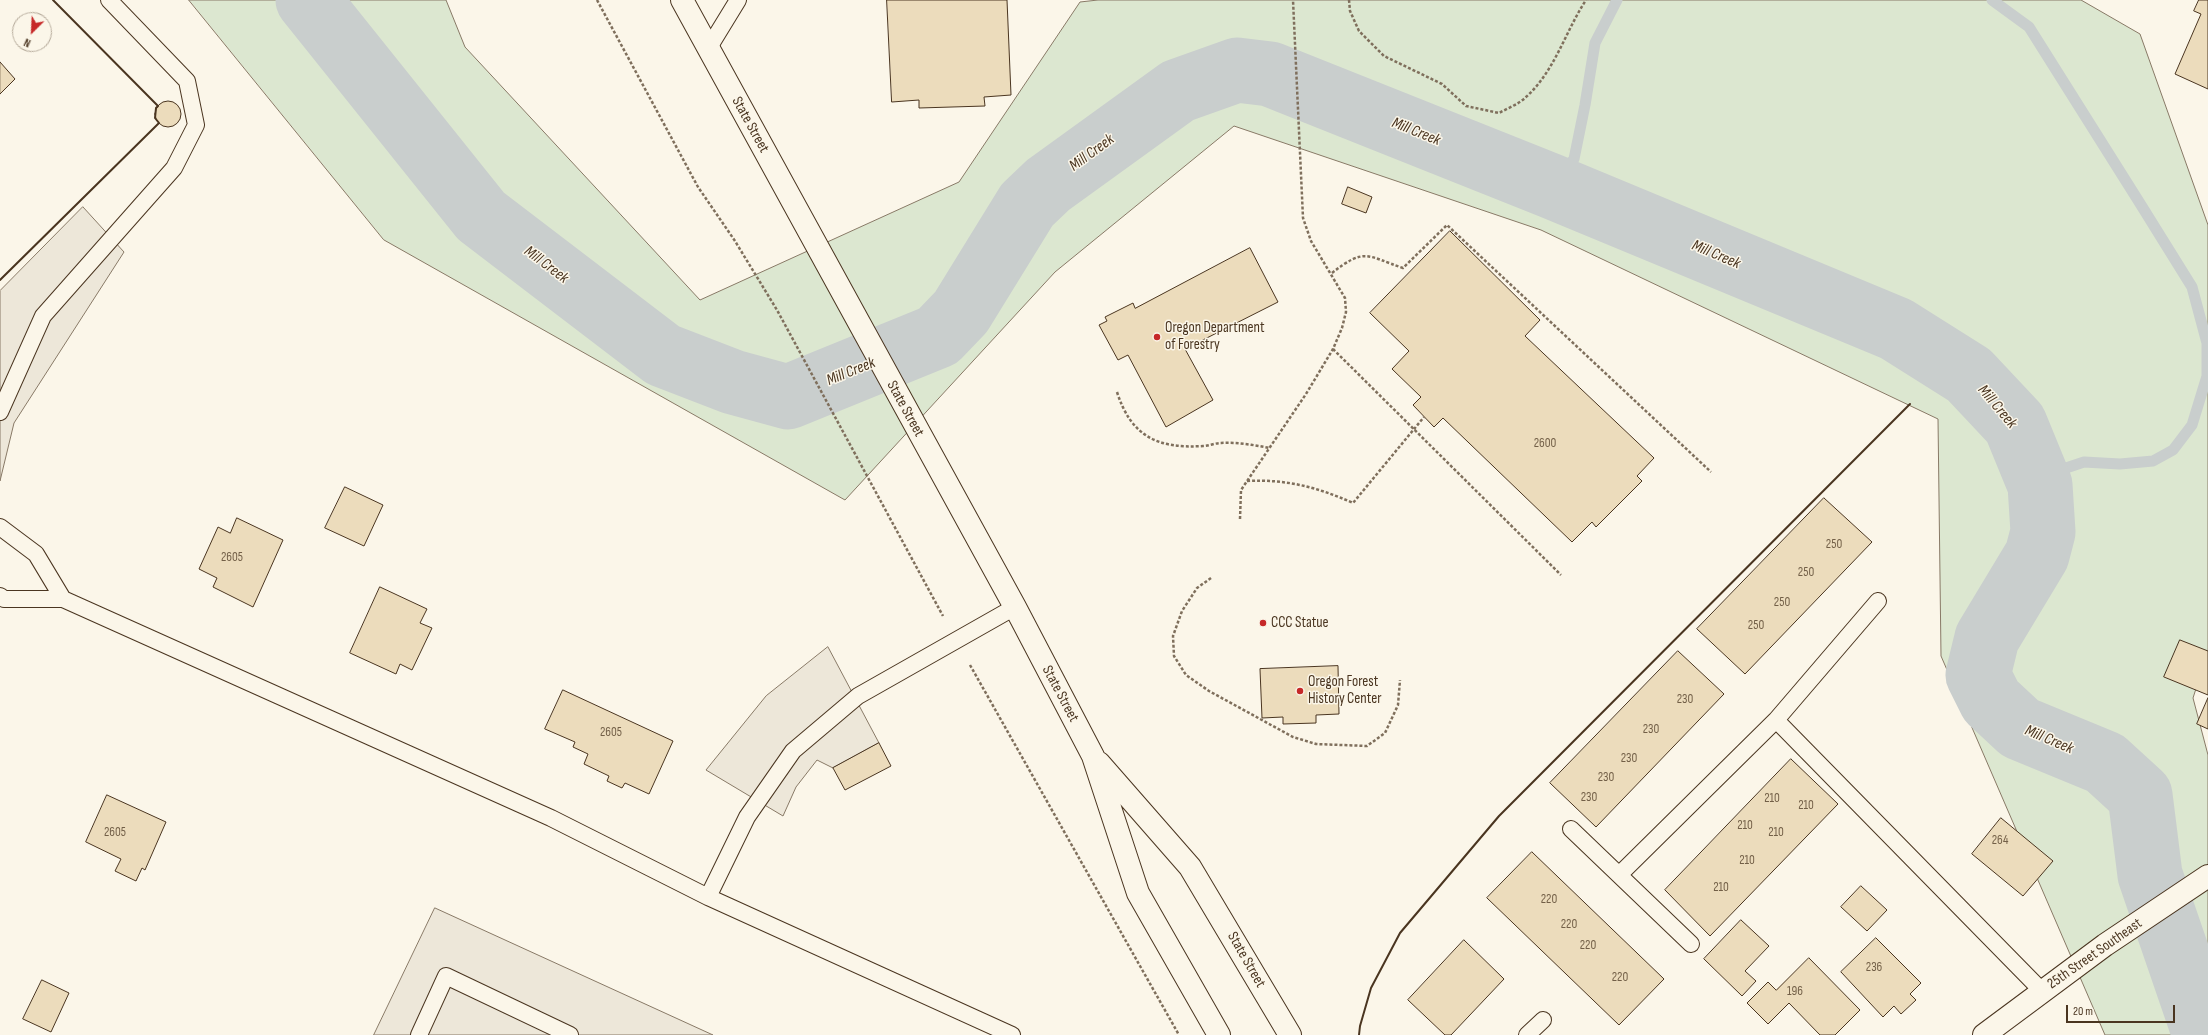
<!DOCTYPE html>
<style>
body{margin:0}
#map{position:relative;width:2208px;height:1035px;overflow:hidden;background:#fbf6e9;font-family:"Sofia Sans Condensed",sans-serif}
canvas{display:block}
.north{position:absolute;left:12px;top:12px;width:40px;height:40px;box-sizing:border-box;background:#fbf6e9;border:1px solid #b4a999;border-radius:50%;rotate:204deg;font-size:11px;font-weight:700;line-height:16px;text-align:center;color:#4a3520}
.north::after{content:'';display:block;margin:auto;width:14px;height:18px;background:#c62828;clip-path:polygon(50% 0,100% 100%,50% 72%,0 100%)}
.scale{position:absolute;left:2066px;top:1005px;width:109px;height:18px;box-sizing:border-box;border:2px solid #4a3520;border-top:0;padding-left:5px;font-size:12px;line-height:14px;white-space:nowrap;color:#4a3520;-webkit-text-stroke:3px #fbf6e9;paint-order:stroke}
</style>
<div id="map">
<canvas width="2208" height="1035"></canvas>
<div class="north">N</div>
<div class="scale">20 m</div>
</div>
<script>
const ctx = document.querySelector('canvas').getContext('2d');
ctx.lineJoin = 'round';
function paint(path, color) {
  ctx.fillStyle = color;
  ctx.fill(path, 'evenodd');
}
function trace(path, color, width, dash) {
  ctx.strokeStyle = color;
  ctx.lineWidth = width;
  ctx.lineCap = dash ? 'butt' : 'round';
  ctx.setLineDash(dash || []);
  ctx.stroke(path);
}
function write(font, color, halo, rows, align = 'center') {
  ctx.font = font + ' "Sofia Sans Condensed",sans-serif';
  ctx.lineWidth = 3;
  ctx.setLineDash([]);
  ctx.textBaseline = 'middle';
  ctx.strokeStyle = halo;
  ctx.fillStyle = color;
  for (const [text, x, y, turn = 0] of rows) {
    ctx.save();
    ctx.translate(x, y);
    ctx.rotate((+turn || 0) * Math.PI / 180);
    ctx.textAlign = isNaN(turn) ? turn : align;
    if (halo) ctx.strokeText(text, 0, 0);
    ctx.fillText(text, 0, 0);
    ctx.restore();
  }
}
const green = new Path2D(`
 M189 0H446L465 47 700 300 959 182 1080 2 1098 0H2081L2140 34 2208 225V651L2193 698 2208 755V1035H2105L1941 656 1938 419 1541 230 1234 126 1055 272 845 500 384 240Z`);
paint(green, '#dce7d0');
trace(green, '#887966', 1);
const parking = new Path2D(`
 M83 207 124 252 14 423 0 481V291Z
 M828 647 879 743 833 768 817 760 796 787 783 816 706 770 766 696Z
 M435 908 713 1035H374Z`);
paint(parking, '#ede7d9');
trace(parking, '#887966', 1);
trace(new Path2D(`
 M1992 0 2029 27 2141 205 2192 287 2207 343V376L2192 425 2173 450 2153 461 2120 464 2084 462 2051 473 2040 485
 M1551 186 1574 159 1585 105 1595 43 1617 0`), '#c9cecd', 11);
trace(new Path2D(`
 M308 0 481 216 663 355 733 382 788 397 938 336 961 312 1027 205 1048 185 1178 91 1237 70 1270 74 1551 186 1896 329 1969 375 2015 424 2040 485 2043 532 2037 555 1987 638 1978 675 1991 701 2020 728 2105 763 2140 795 2150 875 2205 1035`), '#c9cecd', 65);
const building = new Path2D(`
 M887 0H1007L1011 95 984 97 985 106 919 108V100L892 102Z
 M2199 0H2208V89L2175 74 2201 14 2194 11Z
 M0 62 15 79 0 94Z
 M155 114a13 13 0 1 1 26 0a13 13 0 1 1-26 0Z
 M1348 187 1372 197 1366 213 1342 204Z
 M1450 231 1540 320 1525 336 1654 458 1637 476 1642 481 1596 527 1592 522 1572 542 1443 418 1434 427 1413 405 1421 397 1392 369 1409 351 1370 313Z
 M1250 248 1278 302 1185 349 1213 400 1166 427 1128 355 1118 360 1099 325 1107 321 1105 317 1133 303 1135 308Z
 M345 487 383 505 364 546 325 528Z
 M1824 498 1872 542 1745 674 1697 629Z
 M237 518 283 540 253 607 213 587 217 578 199 569 218 527 230 533Z
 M380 587 427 609 420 623 432 628 412 670 400 664 396 674 350 653Z
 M2180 640 2208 651V695L2164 677Z
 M1678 651 1724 694 1596 827 1550 783Z
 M1338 666 1339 714 1316 715V723L1283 724V717L1262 718 1260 669Z
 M563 690 673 741 649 794 625 783 622 788 607 781 609 776 584 764 588 754 573 747 575 742 545 729Z
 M2208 698V729L2197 724Z
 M879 743 891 766 845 790 833 768Z
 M1791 759 1838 804 1710 936 1665 890Z
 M107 795 166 822 145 870 142 868 136 881 115 871 121 859 86 842Z
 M2001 818 2053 861 2023 896 1972 854Z
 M1532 852 1664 979 1619 1025 1487 898Z
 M1861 886 1887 910 1867 931 1841 907Z
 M1741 920 1769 946 1745 971 1756 981 1742 996 1704 959Z
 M1876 938 1921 983 1910 994 1916 1000 1901 1014 1894 1006 1883 1017 1841 972Z
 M1464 940 1504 979 1451 1035H1445L1408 1000Z
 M1809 958 1860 1010 1835 1035H1820L1789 1003 1768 1024 1747 1003 1768 982 1776 990Z
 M42 980 69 993 51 1032 23 1019Z`);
paint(building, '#ecdcbc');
trace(building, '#4a3520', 1);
const service = new Path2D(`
 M708 49 738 0
 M0 412 43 316 174 168 196 125 187 81 109 0
 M0 527 36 554 63 599 551 818 708 897 747 817 793 751 858 696 1015 607
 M0 596 4 599H63
 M1776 720 1878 601
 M1571 829 1691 944
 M1619 875 1776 720 2042 991
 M708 897 1012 1035
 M419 1035 446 976 570 1035
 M1527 1035 1543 1020`);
const tertiary = new Path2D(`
 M1984 1035 2105 945 2208 876`);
const secondary = new Path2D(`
 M682 0 1015 607 1093 756 1138 893 1219 1035
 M1099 763 1190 867 1290 1035`);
trace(service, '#4a3520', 18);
trace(tertiary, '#4a3520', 24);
trace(secondary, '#4a3520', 24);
trace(new Path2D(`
 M597 0 698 187 735 241 777 310 943 616
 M1349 0 1350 11 1359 31 1384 56 1442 84 1466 106 1499 113C1508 108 1519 104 1526 97 1555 71 1565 32 1586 0
 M1332 273C1365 247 1367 256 1403 268L1447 225 1711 472
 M1333 349 1561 575
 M1117 392C1131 436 1157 449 1203 446 1209 446 1215 443 1221 443 1237 442 1254 445 1270 448
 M1247 481C1286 479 1317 487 1353 503L1424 417
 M1240 519 1241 490 1306 394 1333 349 1342 328 1346 312 1345 298 1311 241 1303 218 1293 0
 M1211 578 1197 588 1182 611 1173 636 1174 656 1186 675 1209 691 1293 737 1316 744 1367 746 1385 733 1398 705 1400 680
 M970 665 1179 1035`), '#7f6f5c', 2.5, [3, 2]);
trace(service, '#fbf6e9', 16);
trace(tertiary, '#fbf6e9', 22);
trace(secondary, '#fbf6e9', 22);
trace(new Path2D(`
 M0 280 159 123 155 118 156 108 158 106 53 0
 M1359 1035 1360 1026 1371 988 1400 933 1499 816 1910 404`), '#4a3520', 2);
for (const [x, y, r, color] of [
 [1157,337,4,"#c62828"],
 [1263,623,4,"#c62828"],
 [1300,691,4,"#c62828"]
]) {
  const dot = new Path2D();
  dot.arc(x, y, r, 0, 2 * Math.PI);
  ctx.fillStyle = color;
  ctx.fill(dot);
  trace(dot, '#fbf6e9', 1.5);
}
write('13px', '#725f47', null, [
 ["2600",1545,444],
 ["250",1834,545],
 ["2605",232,558],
 ["250",1806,573],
 ["250",1782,603],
 ["250",1756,626],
 ["230",1685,700],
 ["230",1651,730],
 ["2605",611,733],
 ["230",1629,759],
 ["230",1606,778],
 ["230",1589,798],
 ["210",1772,799],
 ["210",1806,806],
 ["210",1745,826],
 ["2605",115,833],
 ["210",1776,833],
 ["264",2000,841],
 ["210",1747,861],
 ["210",1721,888],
 ["220",1549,900],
 ["220",1569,925],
 ["220",1588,946],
 ["236",1874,968],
 ["220",1620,978],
 ["196",1795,992]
]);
write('15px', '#4a3520', '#fbf6e9', [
 ["State Street",750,125,61],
 ["State Street",905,409,61],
 ["State Street",1060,694,62],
 ["25th Street Southeast",2095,954,-35],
 ["State Street",1246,960,60]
]);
write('15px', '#4a3520', '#fbf6e9', [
 ["Oregon Department",1165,328],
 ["of Forestry",1165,345],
 ["CCC Statue",1271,623],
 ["Oregon Forest",1308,682],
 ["History Center",1308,699]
], 'left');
write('italic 16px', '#4a3520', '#fbf6e9', [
 ["Mill Creek",1416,132,22],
 ["Mill Creek",1092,153,-36],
 ["Mill Creek",1716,255,23],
 ["Mill Creek",546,265,37],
 ["Mill Creek",851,372,-22],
 ["Mill Creek",1997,407,50],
 ["Mill Creek",2049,740,23]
]);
</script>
